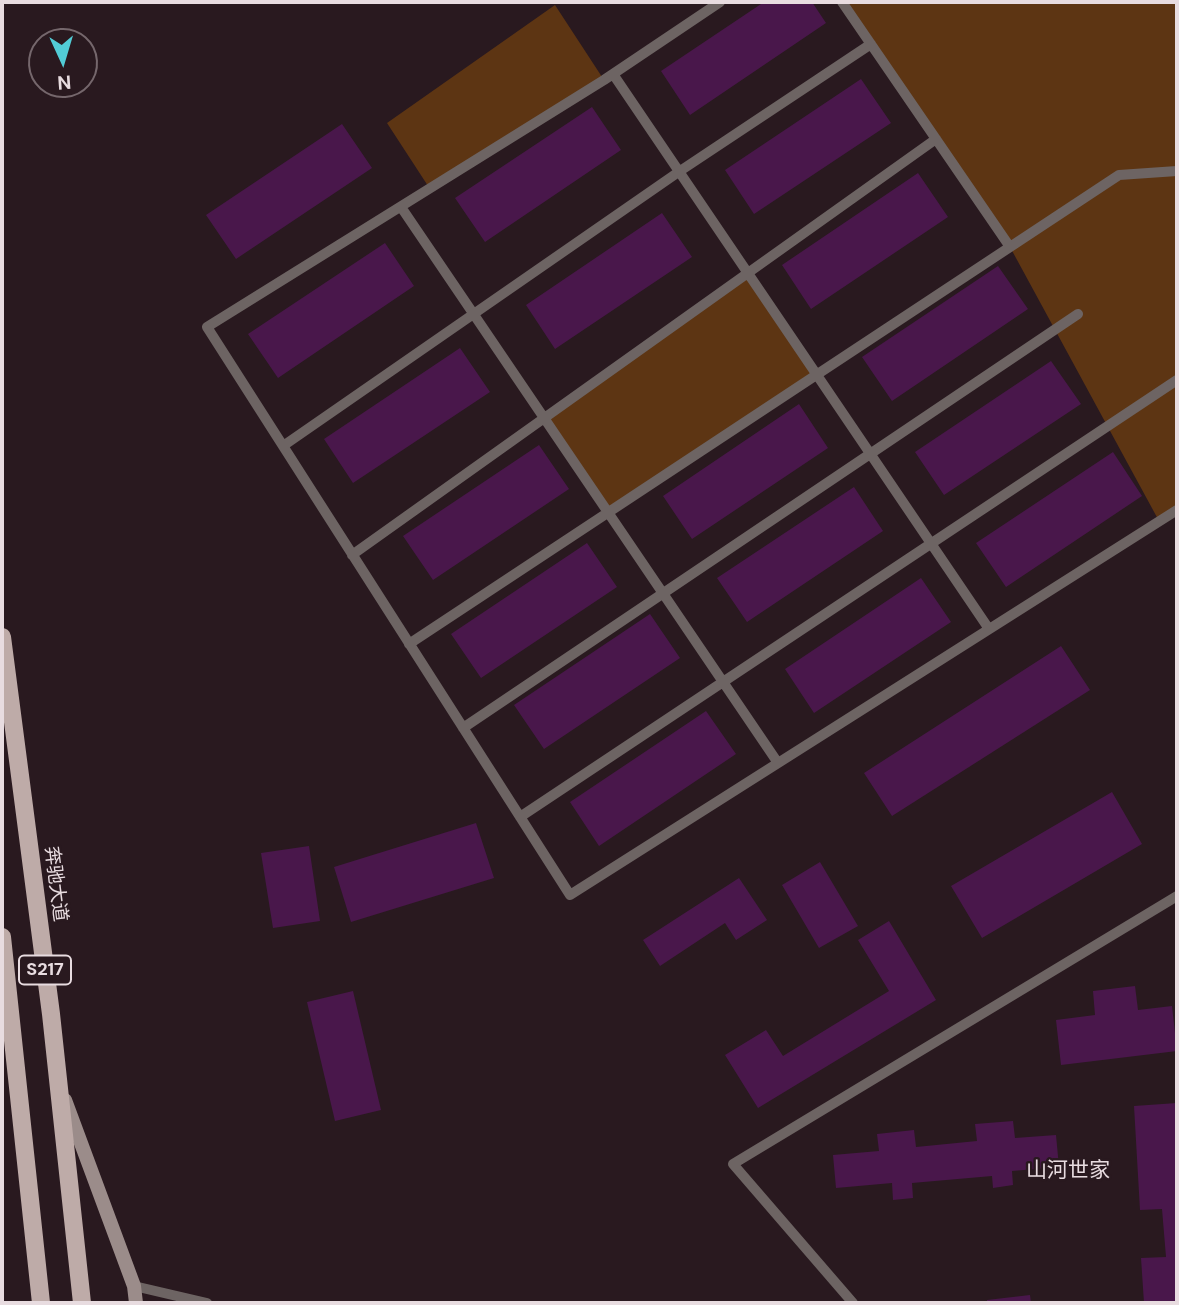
<!DOCTYPE html>
<meta charset="utf-8">
<style>
body{margin:0}
#map{position:relative;width:1179px;height:1305px;overflow:hidden;background:#29191f;font-family:"DM Sans",sans-serif}
canvas{display:block}
.frame{position:absolute;inset:0;border:4px solid #e8dce0;pointer-events:none}
.north{position:absolute;left:28px;top:28px;width:70px;height:70px;box-sizing:border-box;background:#29191f;border:2px solid #75676c;border-radius:50%;rotate:176deg;font-size:19px;font-weight:700;line-height:28px;text-align:center;color:#e8dce0}
.north::after{content:'';display:block;margin:auto;width:24px;height:32px;background:#52ccd6;clip-path:polygon(50% 0,100% 100%,50% 72%,0 100%)}
</style>
<div id="map">
<canvas width="1179" height="1305"></canvas>
<div class="frame"></div>
<div class="north">N</div>
</div>
<script>
const ctx = document.querySelector('canvas').getContext('2d');
ctx.lineJoin = 'round';
function paint(path, color) {
  ctx.fillStyle = color;
  ctx.fill(path, 'evenodd');
}
function trace(path, color, width, dash) {
  ctx.strokeStyle = color;
  ctx.lineWidth = width;
  ctx.lineCap = dash ? 'butt' : 'round';
  ctx.setLineDash(dash || []);
  ctx.stroke(path);
}
function write(font, color, halo, rows, align = 'center') {
  ctx.font = font + ' "DM Sans","Noto Sans SC",sans-serif';
  ctx.lineWidth = 5;
  ctx.setLineDash([]);
  ctx.textBaseline = 'middle';
  ctx.strokeStyle = halo;
  ctx.fillStyle = color;
  for (const [text, x, y, turn = 0] of rows) {
    ctx.save();
    ctx.translate(x, y);
    ctx.rotate((+turn || 0) * Math.PI / 180);
    ctx.textAlign = isNaN(turn) ? turn : align;
    if (halo) ctx.strokeText(text, 0, 0);
    ctx.fillText(text, 0, 0);
    ctx.restore();
  }
}
paint(new Path2D(`
 M842 2H1177V510L1159 521 1010 247Z
 M555 5 604 80 430 189 387 123Z
 M748 272 817 375 608 512 544 418Z`), '#5d3513');
paint(new Path2D(`
 M764 2H812L826 23 690 115 661 71Z
 M861 79 891 123 754 214 725 170Z
 M592 107 621 150 485 242 455 198Z
 M342 124 372 168 236 259 206 215Z
 M918 173 948 217 811 309 782 265Z
 M662 213 692 257 555 349 526 305Z
 M385 243 414 286 278 378 248 334Z
 M998 266 1028 309 892 401 862 357Z
 M460 348 490 392 353 483 324 439Z
 M1051 361 1081 404 944 495 915 452Z
 M799 404 828 448 692 539 663 496Z
 M539 445 569 489 433 580 403 536Z
 M1113 452 1142 496 1006 587 976 543Z
 M854 487 883 531 747 622 717 578Z
 M587 543 617 587 481 678 451 634Z
 M921 578 951 622 814 713 785 669Z
 M650 614 680 658 544 749 514 705Z
 M1061 646 1090 690 892 816 864 773Z
 M706 711 736 754 599 846 570 802Z
 M1112 792 1142 844 982 938 951 886Z
 M476 823 494 878 351 922 334 867Z
 M309 846 320 921 273 928 261 853Z
 M820 862 858 926 819 948 782 885Z
 M739 878 767 920 736 940 725 923 660 966 643 940Z
 M889 921 936 1000 758 1108 725 1055 766 1030 783 1056 889 991 858 940Z
 M1135 986 1138 1010 1172 1006 1177 1051 1061 1065 1056 1020 1095 1015 1093 991Z
 M353 991 381 1110 335 1121 307 1002Z
 M1177 1103V1303H1144L1141 1258 1166 1257 1162 1209 1140 1210 1134 1106Z
 M1013 1121 1015 1138 1056 1135 1059 1167 1012 1171 1013 1185 993 1188 992 1176 912 1183 913 1198 893 1200 892 1183 836 1188 833 1155 879 1151 877 1134 914 1130 916 1147 977 1141 975 1124Z
 M1030 1295 1031 1303H987V1300Z`), '#49174b');
trace(new Path2D(`
 M720 2 604 80 207 327 570 895 1177 510
 M842 2 1010 247
 M613 74 989 629
 M401 207 778 763
 M283 446 680 171 871 44
 M352 555 936 139
 M409 644 1119 175 1177 171
 M463 728 1078 314
 M520 817 1177 380
 M134 1286 207 1303
 M853 1303 733 1164 1177 896`), '#6d6463', 10);
trace(new Path2D(`
 M65 1100 134 1286 136 1303`), '#9b8c8a', 14);
trace(new Path2D(`
 M2 637 51 1014 82 1303
 M2 937 41 1303`), '#beaba8', 18);
for (const [x, y, w] of [
 [45,970,52]
]) {
  const box = new Path2D();
  box.roundRect(x - w / 2, y - 14.5, w, 29, 5);
  ctx.fillStyle = '#29191f';
  ctx.fill(box);
  trace(box, '#e8dce0', 2);
}
write('bold 18px', '#e8dce0', null, [
 ["S217",45,970]
]);
write('19px', '#e8dce0', '#29191f', [
 ["奔驰大道",55,884,83]
]);
write('21px', '#e8dce0', '#29191f', [
 ["山河世家",1068,1171]
]);
</script>
